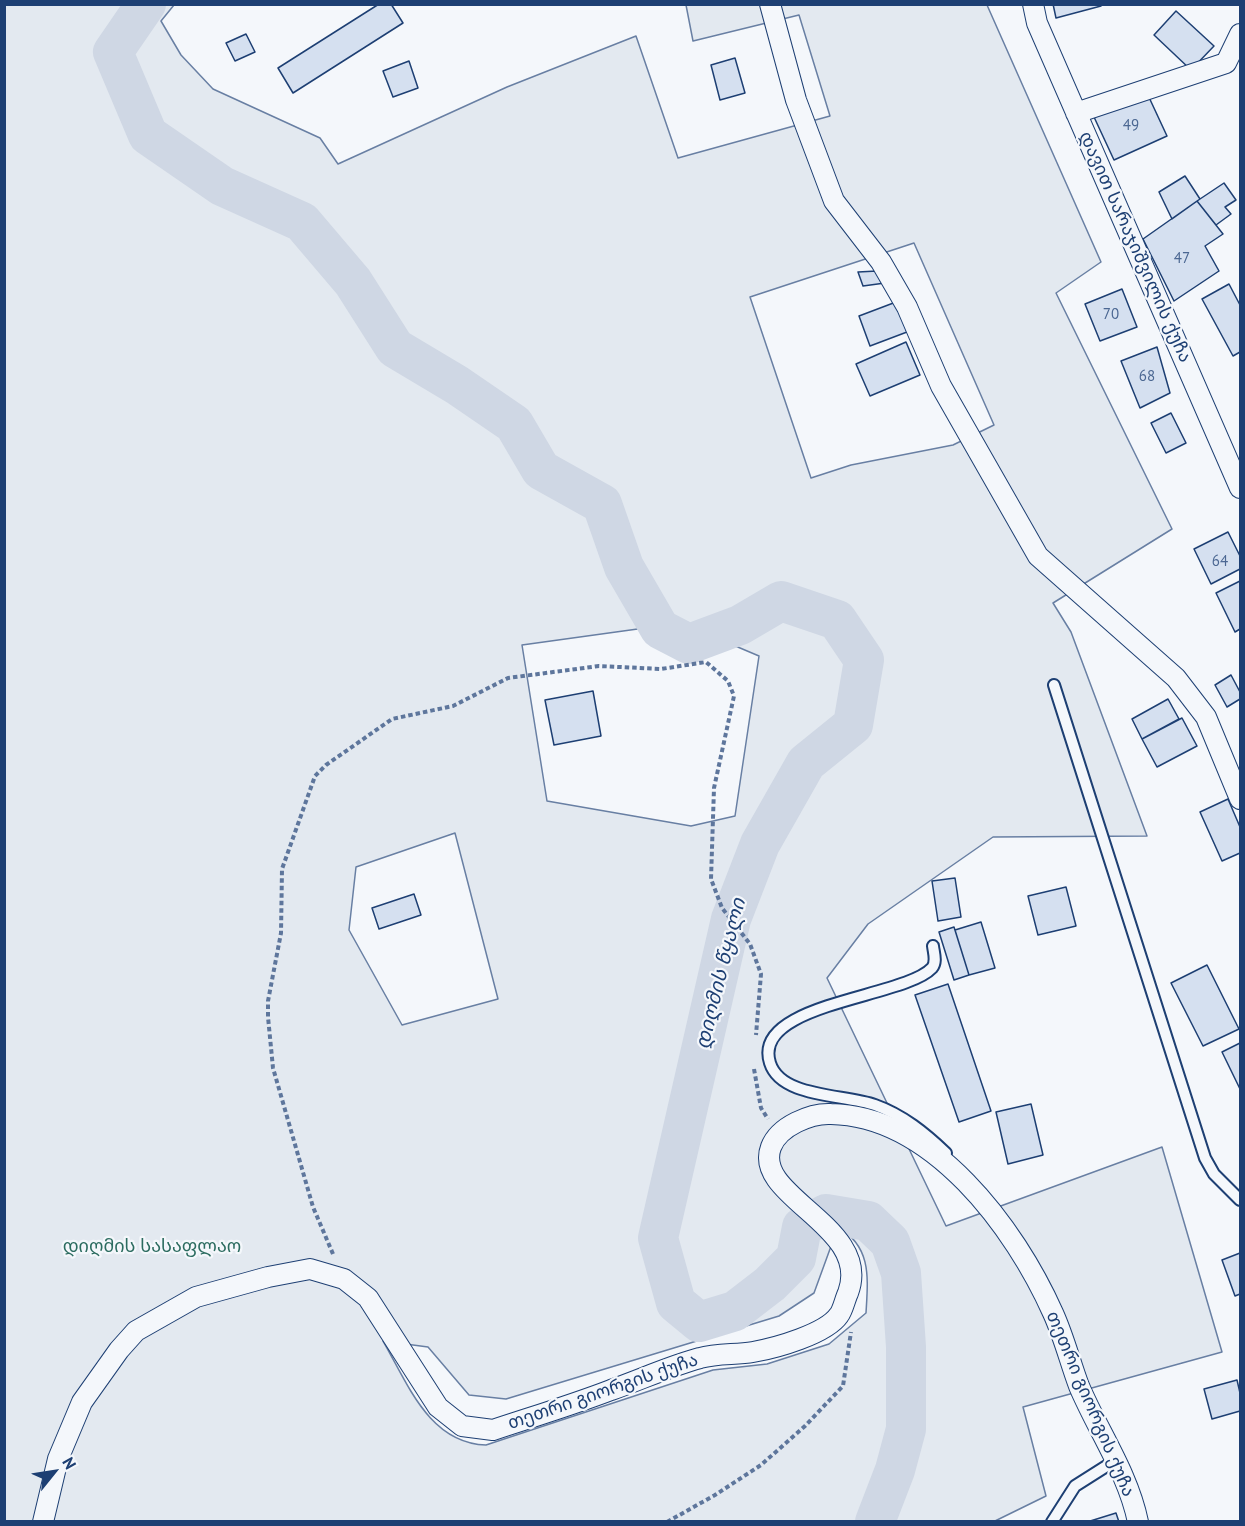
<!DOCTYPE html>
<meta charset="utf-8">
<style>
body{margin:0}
#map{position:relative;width:1245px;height:1526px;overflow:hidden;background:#f4f7fb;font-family:"PT Sans",sans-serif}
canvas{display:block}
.frame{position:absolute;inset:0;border:6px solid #1d3f73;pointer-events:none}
.north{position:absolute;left:24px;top:1442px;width:60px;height:60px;-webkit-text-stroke:4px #f4f7fb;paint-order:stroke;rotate:60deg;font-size:16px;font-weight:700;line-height:24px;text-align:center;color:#1d3f73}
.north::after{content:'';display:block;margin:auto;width:21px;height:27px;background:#1d3f73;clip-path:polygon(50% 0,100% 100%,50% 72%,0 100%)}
</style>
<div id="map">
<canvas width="1245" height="1526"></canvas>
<div class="frame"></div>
<div class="north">N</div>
</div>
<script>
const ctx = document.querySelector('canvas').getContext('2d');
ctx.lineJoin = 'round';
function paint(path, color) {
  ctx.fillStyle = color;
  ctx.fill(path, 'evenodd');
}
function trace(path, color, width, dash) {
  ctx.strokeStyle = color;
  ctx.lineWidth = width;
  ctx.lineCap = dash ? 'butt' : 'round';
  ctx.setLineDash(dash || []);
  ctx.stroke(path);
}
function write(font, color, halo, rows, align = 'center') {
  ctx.font = font + ' "PT Sans","Noto Sans Georgian",sans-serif';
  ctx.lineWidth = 4.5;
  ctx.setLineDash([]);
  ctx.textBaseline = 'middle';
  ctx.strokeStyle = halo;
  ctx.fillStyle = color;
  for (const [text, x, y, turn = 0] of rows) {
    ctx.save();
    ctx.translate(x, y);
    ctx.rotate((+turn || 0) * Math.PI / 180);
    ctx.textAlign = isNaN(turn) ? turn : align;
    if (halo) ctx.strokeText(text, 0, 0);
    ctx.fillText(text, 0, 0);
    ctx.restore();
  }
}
const green = new Path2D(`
 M5 5H174L161 21 181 55 213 89 320 138 338 164 507 87 636 36 678 158 830 116 799 15 693 41 686 5H987L1101 262 1056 293 1172 529 1053 603 1071 632 1147 836 993 837 868 924 827 978 946 1226 1162 1147 1222 1352 1023 1407 1046 1496 995 1521 5 1522ZM914 243 994 425 953 445 851 465 811 478 750 297ZM681 623 759 656 735 816 691 826 547 801 522 645ZM455 833 498 999 402 1025 349 930 356 867ZM838 1227C872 1247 868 1278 866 1313L829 1344 767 1364 713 1370 486 1445C429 1443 408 1384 383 1341L428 1347 469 1395 506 1399 779 1316 814 1293Z`);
paint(green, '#e3e9f0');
trace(green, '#687fa3', 1.5);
trace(new Path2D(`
 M146 4 113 52 148 135 222 186 302 222 353 282 395 348 457 385 514 424 541 470 602 504 624 567 660 629 689 644 740 625 781 601 837 620 864 660 853 725 806 763 760 844 731 919 658 1238 676 1303 699 1322 735 1311 770 1284 796 1258 802 1227 826 1214 868 1221 890 1242 901 1273 906 1347V1429L895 1470 875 1522`), '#cfd7e4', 40);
const building = new Path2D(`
 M379 4H391L403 23 293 93 278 68Z
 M1053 4H1101V6L1056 18Z
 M1176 11 1214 46 1191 70 1154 35Z
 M246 34 255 52 235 61 226 43Z
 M735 58 745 93 720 100 711 65Z
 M409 61 418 88 393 97 383 71Z
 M1147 93 1167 136 1114 160 1094 117Z
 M1185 176 1200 199 1172 219 1159 192Z
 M1224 183 1236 200 1225 207 1231 214 1216 225 1197 201Z
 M1197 201 1223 234 1205 246 1219 271 1174 301 1143 239Z
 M877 271 885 283 863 286 858 272Z
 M1229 284 1240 305V352L1233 356 1202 299Z
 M1122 289 1137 327 1100 341 1085 304Z
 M896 302 907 332 870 346 859 316Z
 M906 342 920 375 870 396 856 364Z
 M1157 347 1170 393 1140 408 1121 361Z
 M1171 413 1186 443 1166 453 1151 423Z
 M1228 532 1240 556V569L1211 584 1194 549Z
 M1240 581V629L1235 632 1216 593Z
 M1231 675 1240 692V699L1227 707 1215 685Z
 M593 691 601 736 554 745 545 700Z
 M1168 699 1179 719 1142 739 1132 719Z
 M1182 718 1197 746 1157 767 1142 739Z
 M1228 799 1240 827V853L1222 861 1200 812Z
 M955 878 961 917 938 921 932 881Z
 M1066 887 1076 926 1038 935 1028 896Z
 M414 894 421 915 379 929 372 908Z
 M981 922 995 968 969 975 955 930Z
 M954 927 969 975 954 980 939 932Z
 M1207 965 1239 1029 1203 1046 1171 983Z
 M948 984 991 1111 959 1122 915 995Z
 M1240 1043V1089L1222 1052Z
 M1031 1104 1043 1155 1008 1164 996 1112Z
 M1240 1253V1294L1235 1296 1222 1260Z
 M1237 1380 1240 1393V1411L1212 1419 1204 1389Z
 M1116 1513 1119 1522H1087Z`);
paint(building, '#d5e0f0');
trace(building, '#1d3f73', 1.5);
const service = new Path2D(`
 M1054 685 1205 1158 1214 1174 1240 1200
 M933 946C934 954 937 962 932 968 904 998 751 1003 770 1063 781 1098 844 1094 875 1105 903 1115 925 1133 946 1153
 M1052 1522 1075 1486 1116 1460`);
const minor = new Path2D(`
 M770 4 796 100 834 201 881 262 907 307 941 386 1038 556 1176 678 1206 717 1240 799
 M1033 4 1037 23 1240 488
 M1076 113 1226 63 1240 34
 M43 1522 58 1459 82 1402 119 1350 136 1331 196 1297 268 1277 310 1269 344 1279 368 1298 438 1407 462 1426 493 1430C532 1417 572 1405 611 1390 640 1380 670 1366 700 1358 717 1353 736 1355 753 1352 776 1348 826 1334 839 1315 843 1310 845 1299 848 1293 873 1226 752 1197 771 1147 779 1126 811 1113 831 1114 933 1116 1015 1228 1053 1313 1064 1337 1070 1362 1079 1386 1098 1431 1128 1473 1138 1522`);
trace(service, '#1d3f73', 14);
trace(minor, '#1d3f73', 22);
trace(new Path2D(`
 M754 1069 761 1108 768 1119
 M333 1254 313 1207 273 1068 268 1017V1001L281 933 282 869 315 776 326 765 392 719 453 706 508 678 599 666 661 669 706 662 728 681 734 696 714 788 711 879 722 908 750 944 761 974 756 1035
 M667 1522 715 1495 761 1465 805 1426 843 1386 851 1332`), '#5e769c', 4, [4.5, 3]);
trace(service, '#f4f7fb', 10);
trace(minor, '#f4f7fb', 20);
write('15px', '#4b6792', null, [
 ["49",1131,126],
 ["47",1182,259],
 ["70",1111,315],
 ["68",1147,377],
 ["64",1220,562]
]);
write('18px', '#1d3f73', '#f4f7fb', [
 ["დავით სარაჯიშვილის ქუჩა",1135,247,66],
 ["თეთრი გიორგის ქუჩა",603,1392,-19],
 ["თეთრი გიორგის ქუჩა",1090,1404,67]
]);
write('18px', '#2c6c60', '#f4f7fb', [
 ["დიღმის სასაფლაო",152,1247]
]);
write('italic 20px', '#1d3f73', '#f4f7fb', [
 ["დიღმის წყალი",721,974,-76]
]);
</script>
